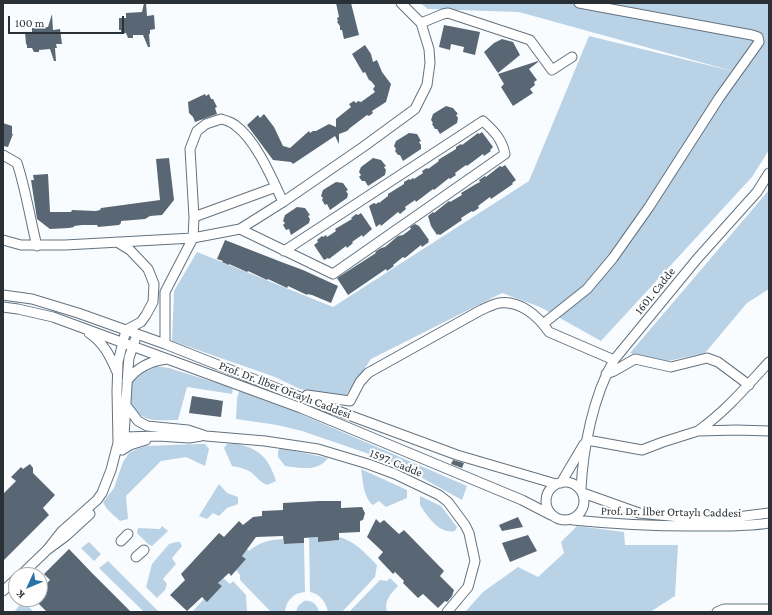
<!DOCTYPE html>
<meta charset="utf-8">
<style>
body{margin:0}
#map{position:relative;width:772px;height:615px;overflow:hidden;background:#f9fcff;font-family:"Crimson Pro",serif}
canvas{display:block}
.frame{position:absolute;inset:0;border:4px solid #2a3136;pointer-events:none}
.north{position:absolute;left:8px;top:567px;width:40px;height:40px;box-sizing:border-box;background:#fff;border:1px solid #aaadaf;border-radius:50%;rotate:226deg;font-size:11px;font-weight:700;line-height:16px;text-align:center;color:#2a3136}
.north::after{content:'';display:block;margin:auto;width:14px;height:18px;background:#2972a5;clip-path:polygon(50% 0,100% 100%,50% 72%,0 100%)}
.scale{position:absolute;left:8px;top:16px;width:116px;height:18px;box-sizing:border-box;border:2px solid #2a3136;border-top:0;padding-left:5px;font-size:12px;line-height:14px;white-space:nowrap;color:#2a3136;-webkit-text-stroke:3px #fff;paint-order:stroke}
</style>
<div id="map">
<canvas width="772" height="615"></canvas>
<div class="frame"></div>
<div class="north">K</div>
<div class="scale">100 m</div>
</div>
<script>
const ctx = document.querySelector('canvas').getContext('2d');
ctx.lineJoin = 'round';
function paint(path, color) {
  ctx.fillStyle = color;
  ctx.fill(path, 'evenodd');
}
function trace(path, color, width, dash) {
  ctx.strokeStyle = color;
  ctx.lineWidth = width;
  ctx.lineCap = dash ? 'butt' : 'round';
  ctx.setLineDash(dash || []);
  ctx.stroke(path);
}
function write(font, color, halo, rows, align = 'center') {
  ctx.font = font + ' "Crimson Pro",serif';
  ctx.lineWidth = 4;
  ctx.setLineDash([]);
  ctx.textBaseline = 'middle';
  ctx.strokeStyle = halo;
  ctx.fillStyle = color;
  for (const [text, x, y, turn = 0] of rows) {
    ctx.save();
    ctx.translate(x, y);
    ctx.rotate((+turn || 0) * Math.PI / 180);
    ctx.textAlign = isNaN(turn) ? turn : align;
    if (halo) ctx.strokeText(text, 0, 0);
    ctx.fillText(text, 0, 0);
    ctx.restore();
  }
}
paint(new Path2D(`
 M420 3H769V150L752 177 601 341 540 307 502 293 371 359 345 397 300 389 275 377 172 341 174 291 197 252 333 307 529 181 589 36 736 72 519 12 428 9Z
 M769 190V289L747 303 705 353 668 361 630 353Z
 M155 366 169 368 233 388 232 394 187 387 178 420C168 420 153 422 144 417 139 415 131 407 130 402 127 393 132 379 139 373 144 369 149 368 155 366Z
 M239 391 296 412 467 486 462 500 413 473 372 455 302 431 277 425 236 419 237 399Z
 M234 443C259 448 269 458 276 481L267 485C260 482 257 477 252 473 247 469 238 467 232 466L224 448 227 444Z
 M199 444H205L209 449 205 466 186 457 161 461 126 496 128 519 120 521C114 515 106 510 103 502L114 488 123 462 129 453 137 449 146 446Z
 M280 448 328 458C318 472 300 468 285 466L278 457V451Z
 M361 469 407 490V498L386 507 379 501 373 505C363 497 363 481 361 469Z
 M219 484 227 493 238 497V504L227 508 219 516 213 513 207 519 199 516Z
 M420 496 441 506 457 527 455 531C440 535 427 516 420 505Z
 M162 526 168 531 152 546 148 544 137 533 138 528 160 529Z
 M577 526 624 532 625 545H678L675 596 650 612H465L483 592 518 567 538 577 564 553 561 542Z
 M318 537 319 542 339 540V537C355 541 365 553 377 565L375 577 342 612H328C326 602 320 594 310 592L309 538Z
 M283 539 284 544 304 543 305 592C294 593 286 600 285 612H271L240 580V575L236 570 246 559 239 553 247 549 249 551C259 542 270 540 283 539Z
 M89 542 101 554 94 561 81 548Z
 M176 542H180L182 546 172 558 176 564 163 579 167 584 165 590 157 598 146 587 152 564 169 544Z
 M108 561 159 612H144L99 568Z
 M223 578 230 584 233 581 246 595 247 612H192L204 599 222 586 218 583Z
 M390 578 398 586C390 594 384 601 387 612H349L380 580 387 581Z
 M23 601 34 612H14Z
 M304 601C312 600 317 604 319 612H296L298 606Z`), '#bad2e6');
paint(new Path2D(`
 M144 3H146L147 16 154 15 155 29 150 30V34H149L150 47H148L143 35H133V38H128L126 33 121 34V30H119V18H126V13L142 12Z
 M336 3H351L359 35 344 39 342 30H340V26L337 22 338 21 337 18 339 17Z
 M52 14 53 30 60 29 62 44H56L57 48H55L56 61H54L50 49 39 50V52H34L32 48H27V45L26 44 25 32H32V28L48 27Z
 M444 25 480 32 475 55 463 52 464 47 451 44 450 50 439 47Z
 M502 39 513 42 520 55 498 73 484 52 494 43Z
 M365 45 371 54 373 62 377 60 382 72 391 84 386 102 372 111 373 113 369 116 367 115 350 128 347 131 339 134V144L335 136 293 164 291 162 273 160 247 125 258 115 260 118 264 114 274 127 283 146 290 148 309 131 310 133 313 131H316L329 124 336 127V119L351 107 349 104 354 101 356 103 358 101 361 102 375 92 373 89 375 86 371 81 369 80 365 72 363 73 352 54Z
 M538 61V62L529 69 537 80 534 82 535 85 530 89 533 93 513 106 501 87 504 84 498 74Z
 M205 94 206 96 209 94 211 99H213L217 107 215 108 217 114 195 122 193 117 189 113 188 102Z
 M446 106 453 108 458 114 456 115 458 118 457 123 440 134 437 129H435L432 124 433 123 431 120 433 114Z
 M3 123 12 126V134H13L8 147 3 146Z
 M482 132 493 147 490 150 491 151 484 156 483 154 467 166 466 165 455 173 456 175 450 179 449 178 434 190 433 189 416 202 415 200 405 207 406 209 400 214 398 212 381 226 380 224 376 227 369 206 374 203 376 204 379 202V203L388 196V194L404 184V182L409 179 410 180 413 178 414 179 423 173 422 171 427 168 428 169 439 161 438 160 456 149V147L461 144 462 145 478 133 479 134Z
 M409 133 417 134 421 141 419 142 421 145V149L403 161 400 155H398L395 151 396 149 394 146 396 141Z
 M169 158 174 200 162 215 150 216 145 219 121 221V223L119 225 98 227 97 225H82L74 226V227L69 228 50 229 37 219 31 180H34L33 175 48 174 50 212H71L72 210 96 211 100 210 101 208 160 200 156 159Z
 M373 158 381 160 386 166 384 167 386 170 385 175 368 186 365 181H362L359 177 361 175 359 172 361 167Z
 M505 165 516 180 512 183 513 184 491 199 490 197 478 206 479 208 473 212 472 211 461 218 462 220 440 235 438 234 437 235 431 226 428 216 433 212 434 213 449 201 450 202 462 195 461 193 476 184 480 182 479 180 485 176 486 177 500 166 502 167Z
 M336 182 343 183 348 190 346 191 348 194 347 198 330 210 327 204 325 205 322 200 323 198 321 196 323 190Z
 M297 207 305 208 310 215 308 216 310 219 309 223 291 235 289 229 286 230 283 225 285 223 283 221 285 215Z
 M361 213 372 229 363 237 362 235 352 242 353 243 347 248 346 246 329 259 328 258 324 260 314 245 318 242 317 240 322 236 323 237 326 235 327 237 336 231 335 229 352 219 351 218 356 214 358 215Z
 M415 224 419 226 429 240 428 241 429 242 422 247 421 245 405 258 403 257 393 265 394 266 387 271 386 269 348 295 337 278 376 253 375 252 381 248 385 247 398 236 403 235 411 229 410 227Z
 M225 240 284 263 303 270 338 286 331 303 312 295 307 294V295L288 286 287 288 268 279 267 280 248 271 247 272 229 264V265L222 262 223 261 217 259Z
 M192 396 223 401 221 417 189 413Z
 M453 460 464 463 462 468 451 464Z
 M30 464 33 468V473L55 495 43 508 49 515 3 561V494L16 481 11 477 21 467 23 469Z
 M319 501H341V508L362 507 365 513 363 520 360 521V532L339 533V540L318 542V537L304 538V543L284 544 283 536 256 537 242 556 246 559 231 576 229 573 218 583 222 586 207 602 202 597 187 611 170 595 185 580 181 574 219 533 224 537 239 521 243 525 253 517 262 516V511L283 510V503Z
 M518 517 523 527 502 531 499 525Z
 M376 519 380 523 384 520 399 534 404 530 444 571 440 576 454 590 452 596 448 601 447 602 445 601 438 608 423 594 418 598 403 583 404 581 395 572 393 574 378 558 383 552 367 537Z
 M528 535 537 551 510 562 502 543Z
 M69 549 93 574 131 612H47L34 599H40V590L50 580 44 574Z`), '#586773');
const minor = new Path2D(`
 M421 23 443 14 448 13 530 40 552 70 572 57
 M3 155 17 163C26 190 30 219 37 246
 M194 217 276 187
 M240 229 333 274 505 154C502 139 494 131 483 121L284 251
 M3 240 21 245H65L193 238 240 229 283 202 363 147 415 109 427 85 430 63 429 49 421 23 401 3
 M3 295 32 299 78 313 165 344 289 393 457 455 556 484
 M3 307 18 309 53 317 301 408 522 500 551 515
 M543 324 587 289 613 258 649 207 719 98 759 42 758 37 752 35 579 3
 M89 333C104 343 110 356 117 372
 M165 344V292L193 238 194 217 190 149 197 131 206 124 221 119C225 120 231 122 235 125 256 140 272 178 283 202
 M606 374 614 371 635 359 671 367 707 358 718 362 749 385
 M127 381C137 367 150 361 167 359
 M307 395 350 401 360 382 368 373 481 310C486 308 493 304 499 303 520 300 538 316 549 332L614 360
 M125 404 138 421 147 426 188 430 206 436 265 441 318 449 368 464 395 474 439 495 448 502 465 525 469 533 475 561 468 587 447 612
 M698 431C727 410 745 388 769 362
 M587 440 642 450 663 442 698 431 737 430 769 431
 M120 441 124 437 158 436 189 438 201 436
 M122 450 124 437 128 368 129 358 135 340
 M122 450 130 445 146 440
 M546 501a19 19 0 1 1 38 0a19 19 0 1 1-38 0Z
 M561 483 584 444
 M581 489C583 449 593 396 614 360L697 259 757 192 769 173
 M583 493 639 513 680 517H737L769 513
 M573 520C613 524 652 526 692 526 718 526 744 527 769 523
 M121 541 128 534
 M47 550 62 531 97 500 102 493 111 470 118 443 117 391 118 362 126 330 141 322 146 315 153 302 154 284 148 269 130 250 117 242
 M136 557 144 550
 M21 575 47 550 66 536 90 514
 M3 591 16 579
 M717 612 724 609H769`);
trace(minor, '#63727f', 11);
trace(minor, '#fff', 9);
write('12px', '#2a3136', '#fff', [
 ["1601. Cadde",655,291,-51],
 ["Prof. Dr. İlber Ortaylı Caddesi",285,390,21],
 ["1597. Cadde",396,463,22],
 ["Prof. Dr. İlber Ortaylı Caddesi",671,512,1]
]);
</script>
